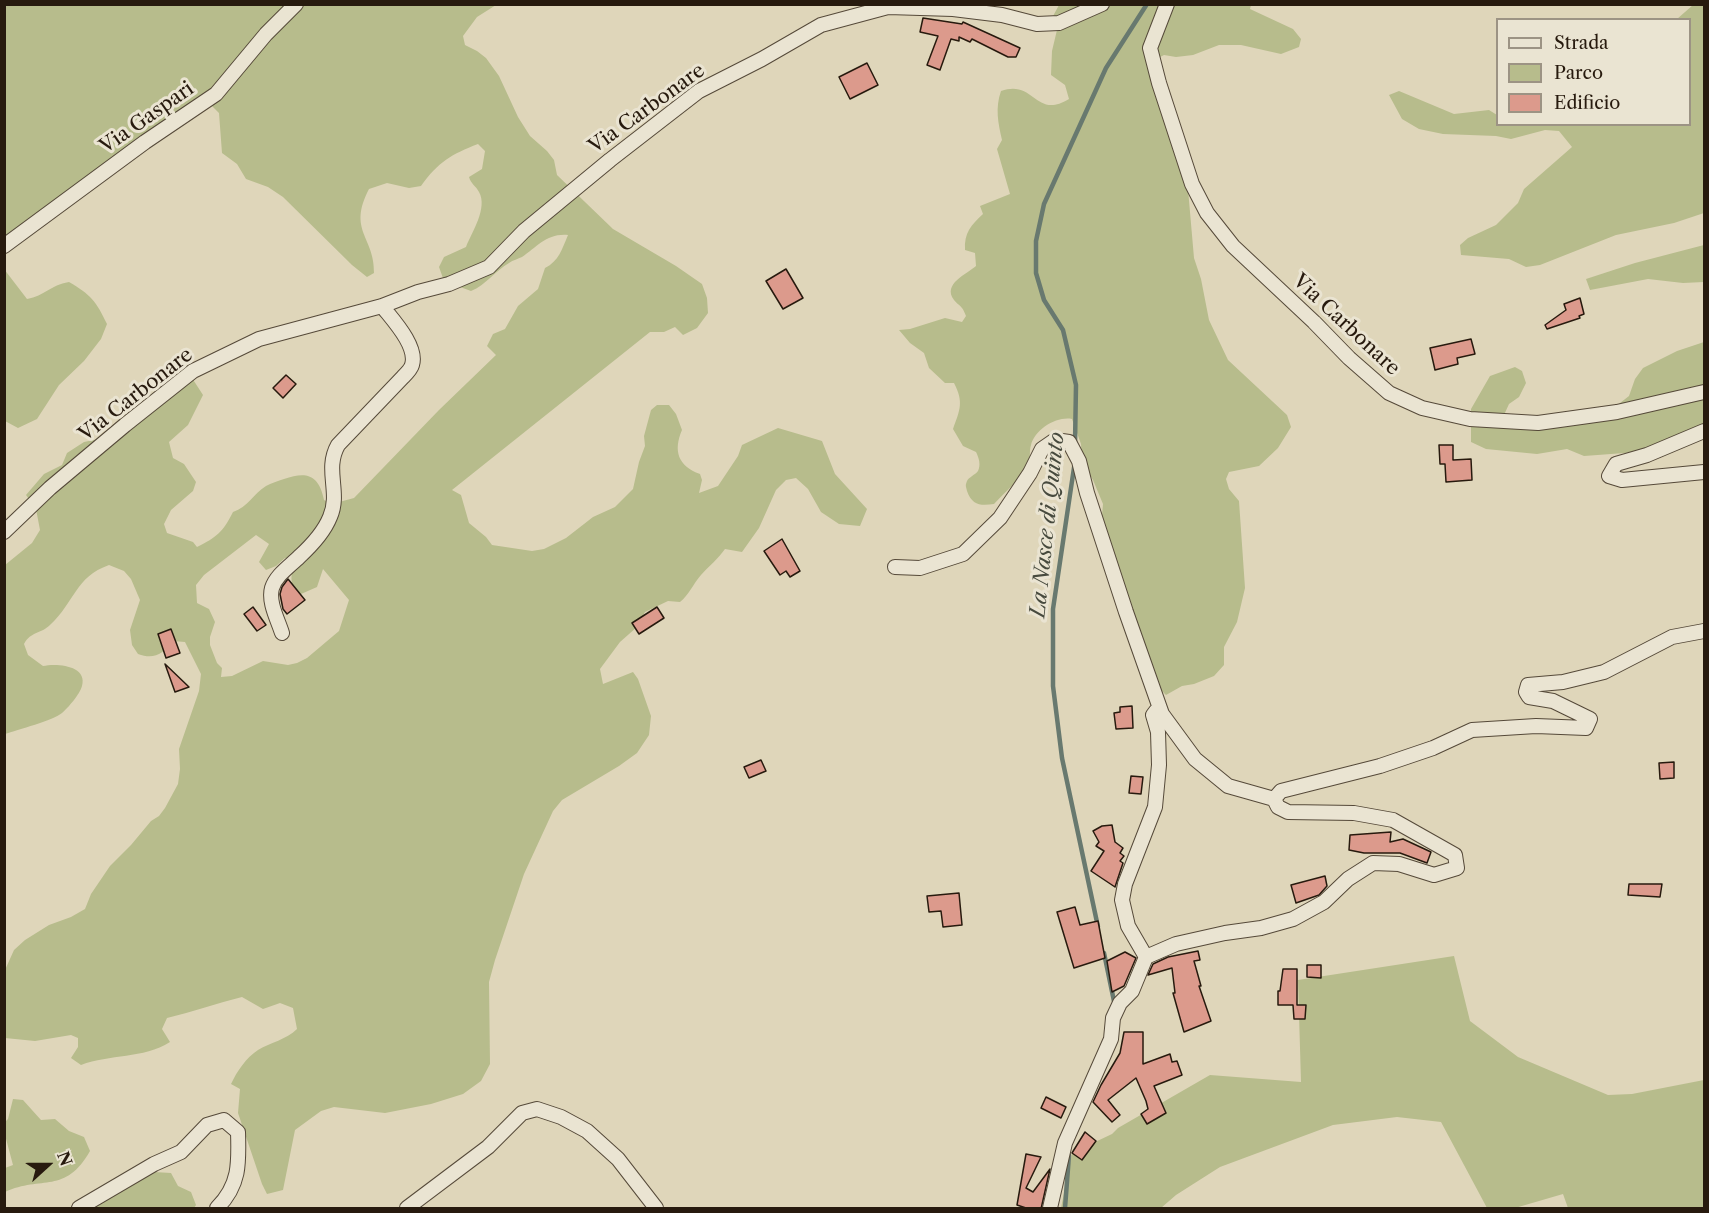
<!DOCTYPE html>
<style>
body{margin:0}
#map{position:relative;width:1709px;height:1213px;overflow:hidden;background:#dfd6ba;font-family:"Libre Caslon Text",serif}
canvas{display:block}
.frame{position:absolute;inset:0;border:6px solid #271a0e;pointer-events:none}
.legend{position:absolute;left:1496px;top:18px;width:195px;height:108px;box-sizing:border-box;background:#eae4d2;border:2px solid #9c9384;margin:0;padding:8px 10px;list-style:none;font-size:18px;color:#271a0e}
.legend li{display:flex;align-items:center;gap:12px;height:30px}
.legend b{width:30px;border:2px solid #9c9384}
.north{position:absolute;left:18px;top:1135px;width:60px;height:60px;-webkit-text-stroke:4px #eae4d2;paint-order:stroke;rotate:69deg;font-size:16px;font-weight:700;line-height:24px;text-align:center;color:#271a0e}
.north::after{content:'';display:block;margin:auto;width:21px;height:27px;background:#271a0e;clip-path:polygon(50% 0,100% 100%,50% 72%,0 100%)}
</style>
<div id="map">
<canvas width="1709" height="1213"></canvas>
<div class="frame"></div>
<ul class="legend">
<li><b style="height:8px;background:#eae4d2"></b>Strada</li>
<li><b style="height:16px;background:#b7bc8c"></b>Parco</li>
<li><b style="height:16px;background:#dc9a8c"></b>Edificio</li>
</ul>
<div class="north">N</div>
</div>
<script>
const ctx = document.querySelector('canvas').getContext('2d');
ctx.lineJoin = 'round';
function paint(path, color) {
  ctx.fillStyle = color;
  ctx.fill(path, 'evenodd');
}
function trace(path, color, width, dash) {
  ctx.strokeStyle = color;
  ctx.lineWidth = width;
  ctx.lineCap = dash ? 'butt' : 'round';
  ctx.setLineDash(dash || []);
  ctx.stroke(path);
}
function write(font, color, halo, rows, align = 'center') {
  ctx.font = font + ' "Libre Caslon Text",serif';
  ctx.lineWidth = 6;
  ctx.setLineDash([]);
  ctx.textBaseline = 'middle';
  ctx.strokeStyle = halo;
  ctx.fillStyle = color;
  for (const [text, x, y, turn = 0] of rows) {
    ctx.save();
    ctx.translate(x, y);
    ctx.rotate((+turn || 0) * Math.PI / 180);
    ctx.textAlign = isNaN(turn) ? turn : align;
    if (halo) ctx.strokeText(text, 0, 0);
    ctx.fillText(text, 0, 0);
    ctx.restore();
  }
}
paint(new Path2D(`
 M4 5H496L477 17 463 36 465 45 477 51 486 58 499 76 518 117 530 136 547 151 554 160 557 175 613 229 676 266 702 284 707 298 708 313 697 328 683 335 675 327 664 332H650L452 490 461 495 469 523 486 537 492 545 532 551 544 549 566 538 593 517 615 507 633 489 639 462 645 446 644 436 651 410 657 405H669L676 414 682 430C673 451 678 466 700 474L702 480 699 493 718 486 738 456 742 445 778 428 822 441 835 474 867 509 860 526 839 524 821 512 808 489 796 478 786 480 776 490 759 528 742 552 725 549C718 559 709 566 701 575 693 584 689 595 680 602L668 601 645 612 637 627 620 642 600 669 603 684 633 672 638 679 651 716 649 735 637 753 619 766 562 800 553 811 524 874 495 960 489 982 490 1064 481 1081 463 1094 431 1104 385 1113 334 1107 321 1111 295 1130 283 1190 267 1194 262 1184 238 1113 240 1089 231 1084C237 1071 246 1058 258 1050 271 1042 286 1040 297 1029L293 1008 280 1003 263 1009 242 997C217 1003 193 1012 167 1018L162 1029 170 1042C143 1059 110 1054 81 1065L71 1058 78 1047V1038L71 1035 35 1041 5 1038V970L14 950 25 940 49 925 71 917 85 909 91 894 110 866 131 845 151 821 159 816 165 808 178 784 180 769 179 749 199 691 201 674 185 642 173 641C163 654 154 660 138 654L132 645 130 630 140 600 131 579 124 571 109 565C75 577 75 602 50 625 41 634 31 631 24 644L28 655 43 666C56 663 88 665 82 686 80 694 68 708 62 713 54 720 17 730 5 734V565L32 543 40 530 36 509 26 495 44 474 62 465 67 453 84 442 114 436 137 406 192 378 203 395 188 425 169 442 173 458 184 464 196 482 193 491 171 510 164 524 167 533 193 542 197 547C217 537 223 532 233 512 248 507 253 494 266 486 271 483 278 481 284 479 307 471 319 475 324 500L332 504 354 498 439 410 496 355 487 346 493 334 505 329 518 306 538 289 545 268C559 261 562 249 568 235 547 233 537 247 522 257 518 259 513 260 509 263 495 271 486 285 471 291L444 281 439 267 444 257 466 247C472 232 488 208 479 192 476 186 471 184 469 177L482 169 485 151 478 144C452 154 438 162 421 186L409 188 387 183 369 189C347 231 375 237 374 273L367 277 352 265 283 197 268 187 246 179 237 164 222 153 219 113 204 98 5 244ZM256 535 269 544 259 562 266 570 276 566 285 558 294 561C292 577 287 582 301 594L317 587 323 569 349 600 339 631 307 658 297 663 288 665 263 661 232 676 221 677 222 668 217 663 210 645V637L215 622 209 609 197 603 196 585 204 575Z
 M1059 5H1251L1250 9 1293 29 1301 39 1299 47 1281 54 1241 45H1219L1193 55 1176 57 1164 55 1158 58 1148 68 1172 124 1188 189 1194 258 1201 279 1209 320 1228 360 1287 415 1291 427 1278 448 1259 466 1229 472 1226 479 1229 489 1239 501 1245 588 1237 622 1224 647V665L1214 676 1194 684 1182 686 1166 695 1161 690 1149 660 1142 635 1101 527 1103 504 1093 480 1082 463 1081 444 1072 419C1057 416 1035 429 1031 445 1029 451 1031 458 1028 464 1021 479 1005 492 994 504 980 506 972 505 967 491 966 486 965 486 967 481 969 477 975 475 978 471 981 465 979 458 976 452L963 446 953 429C960 410 964 402 954 383H945L929 368 924 353 910 343 899 330 910 329 945 318 962 322 966 316C962 305 960 307 954 300 942 284 967 274 976 266L975 253 965 250C964 233 971 225 983 214L980 206 1010 194 997 149 1002 140C998 123 995 108 1001 91 1035 79 1035 120 1069 99L1065 85 1051 75 1052 51 1057 30 1052 18Z
 M1693 5H1704V213L1674 223 1616 235 1540 265 1526 267 1509 259 1461 255 1460 245 1468 238 1496 225 1518 203 1524 189 1572 147 1559 131 1545 130 1511 139 1496 136 1443 134 1419 129 1402 119 1389 95 1399 91 1454 114 1489 110 1497 115 1498 124H1690V20L1677 19Z
 M1704 245V282L1683 283 1648 279 1590 290 1586 279 1635 263Z
 M4 269 27 299C45 296 50 285 69 282 91 295 96 301 107 324L101 339 84 361 59 385 37 419 18 428 5 421Z
 M1704 342V425L1676 435 1638 452 1584 456 1567 449 1537 454 1486 449 1471 442V409L1490 376 1515 367 1522 371 1526 383 1519 397 1509 404 1504 415 1513 428 1611 410 1629 396 1635 379 1643 368 1677 351Z
 M1454 956 1470 1021 1518 1057 1608 1095 1632 1094 1704 1080V1208H1568L1563 1194 1515 1208H1487L1441 1122 1397 1117 1333 1125 1220 1167 1176 1195 1161 1208H1061L1072 1153 1112 1134 1118 1128 1210 1075 1301 1082 1298 980Z
 M13 1099 23 1100 41 1120 55 1119 69 1131 84 1137 90 1151C65 1195 42 1175 5 1192V1168L13 1165 5 1135V1122L8 1119Z
 M154 1172 171 1173 178 1186 191 1192 196 1205 194 1208H82L116 1183Z`), '#b7bc8c');
trace(new Path2D(`
 M1075 444 1076 385 1063 330 1044 300 1036 273V241L1044 204 1106 68 1147 4
 M1075 461 1053 609V686L1062 758 1098 927
 M1104 953 1115 1006
 M1065 1208 1069 1155`), '#68796f', 4.5);
const building = new Path2D(`
 M923 18 962 24 963 22 1020 48 1016 57H1008L972 39 970 42 959 37V41L951 39 940 70 927 65 938 36 920 32Z
 M867 63 878 85 850 99 839 77Z
 M786 269 803 298 783 309 766 281Z
 M1580 298 1584 314 1579 316 1580 318 1547 329 1545 325 1566 310 1564 304Z
 M1471 339 1475 354 1457 358 1458 364 1435 370 1430 348Z
 M286 375 296 384 283 398 273 388Z
 M1439 445H1453V460L1471 459 1472 480 1446 482 1445 464H1440Z
 M782 539 800 571 790 577 786 571 780 575 764 551Z
 M288 579 305 600 287 614 283 609 280 594 282 587Z
 M253 607 266 625 257 631 244 614Z
 M657 607 664 618 639 634 632 623Z
 M171 629 180 653 166 658 158 634Z
 M165 664 189 687 175 692Z
 M1132 706 1133 728 1116 729 1114 713 1120 712V707Z
 M761 760 766 771 749 778 744 767Z
 M1674 762V778L1660 779 1659 763Z
 M1131 776 1143 777 1141 794 1129 793Z
 M1112 825 1115 842 1123 848 1120 853 1124 856 1120 861 1123 863 1115 887 1091 871 1104 851 1096 846 1099 842 1093 831 1102 826Z
 M1391 832 1390 842 1403 839 1431 852 1427 863 1400 853H1364L1349 850 1350 835Z
 M1325 876 1327 886 1319 895 1296 903 1291 885Z
 M1629 884H1662L1660 897 1628 895Z
 M959 893 962 925 943 927 941 911 929 912 927 896Z
 M1075 907 1080 925 1098 921 1105 958 1074 968 1057 912Z
 M1198 951 1200 960 1194 961 1201 986H1199L1211 1021 1184 1032 1173 993H1175L1172 968 1148 975 1153 964 1168 957Z
 M1125 952 1136 958 1124 986 1112 992 1107 961Z
 M1307 965H1321V978L1307 977Z
 M1283 969H1297V1005H1306L1305 1019H1294L1293 1005H1278V991H1280Z
 M1124 1032H1143V1064L1170 1054 1172 1062 1177 1061 1182 1075 1154 1086 1166 1113 1147 1124 1141 1114 1148 1109 1146 1101 1136 1078 1108 1100 1120 1115 1112 1122 1093 1102 1101 1085 1120 1053Z
 M1046 1097 1066 1107 1061 1118 1041 1108Z
 M1085 1132 1096 1141 1082 1160 1072 1153Z
 M1026 1154 1041 1157 1026 1188 1033 1192 1050 1169 1041 1209H1029L1017 1205Z`);
paint(building, '#dc9a8c');
trace(building, '#271a0e', 1.5);
const street = new Path2D(`
 M1167 4 1150 48 1159 83 1192 184 1207 213 1233 246 1314 322 1349 358 1389 393 1422 408 1470 419 1538 423 1617 412 1704 392
 M4 246 145 142 216 94 266 34 296 4
 M1704 431 1647 455 1616 464 1609 476 1622 480 1704 472
 M4 532 50 488 125 425 193 371 259 339 382 306 418 292 449 284 489 267 524 231 610 160 699 91 762 59 821 25 888 7 953 9 1002 15 1037 24 1059 23 1102 4
 M895 567 920 568 963 554 1000 518 1030 473 1042 449 1055 440 1069 442 1079 461 1087 493 1126 612 1162 714 1195 759 1228 786 1274 799
 M282 633C278 620 268 602 272 588 276 575 290 566 299 557 311 546 324 532 330 517 341 492 324 470 338 445L403 377C406 374 411 369 412 365 418 346 392 319 382 306
 M1146 957 1176 944 1225 933 1261 928 1293 919 1324 902 1348 879 1373 863 1399 864 1434 875 1457 868 1455 855 1393 820 1354 813 1288 812 1278 807 1274 799 1281 791 1380 766 1433 748 1472 730 1536 726 1586 728 1590 719 1553 701 1529 697 1526 692 1528 685 1563 682 1604 672 1672 637 1704 631
 M79 1208 154 1164 181 1152 207 1125 224 1120 238 1132C239 1163 240 1185 217 1208
 M407 1208 488 1147 522 1113 537 1109 561 1117 587 1131 618 1159 656 1208
 M1050 1208 1065 1143 1111 1039 1113 1018 1120 1003 1132 991 1146 957 1128 926 1122 900 1125 884 1155 807 1159 765 1158 732 1153 715 1156 711 1162 714`);
trace(street, '#554939', 16);
trace(street, '#eae4d2', 14);
write('20px', '#271a0e', '#eae4d2', [
 ["Via Carbonare",647,109,-36],
 ["Via Gaspari",147,118,-35],
 ["Via Carbonare",1346,325,43],
 ["Via Carbonare",136,395,-38]
]);
write('italic 21px', '#474a3e', '#eae4d2', [
 ["La Nasce di Quinto",1048,525,-84]
]);
</script>
